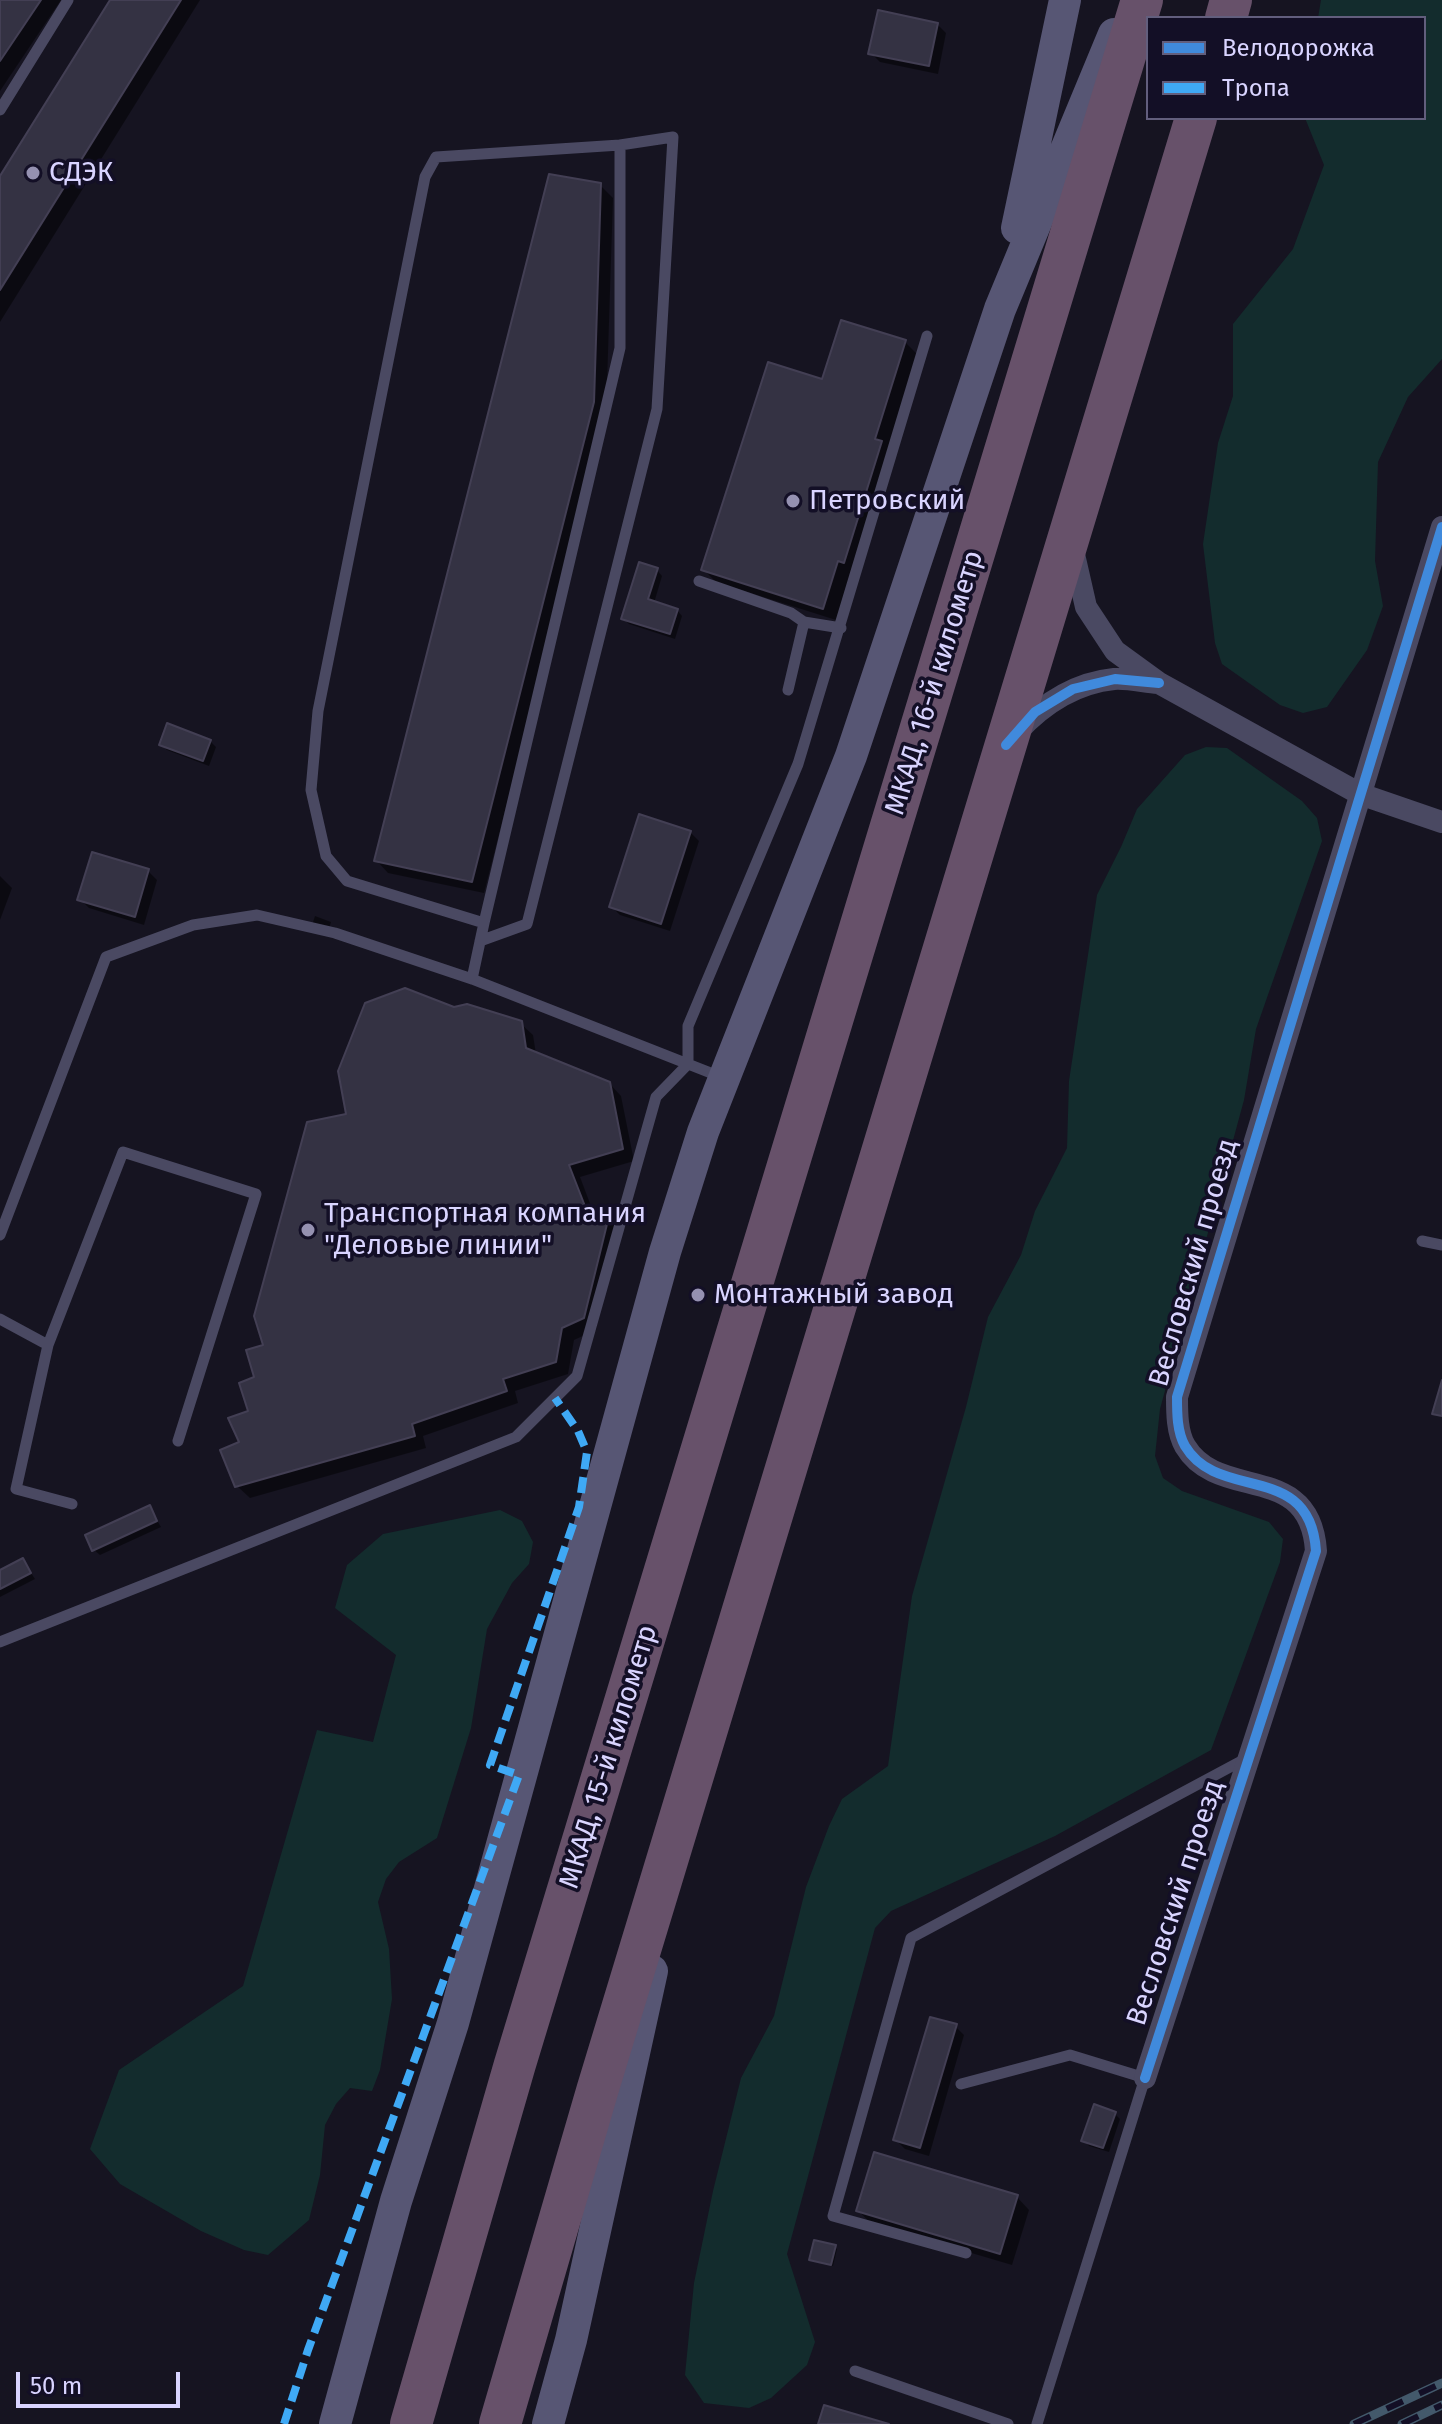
<!DOCTYPE html>
<meta charset="utf-8">
<style>
body{margin:0}
#map{position:relative;width:1442px;height:2424px;overflow:hidden;background:#161421;font-family:"Fira Sans",sans-serif}
canvas{display:block}
.legend{position:absolute;left:1146px;top:16px;width:280px;height:104px;box-sizing:border-box;background:#130f26;border:2px solid #625e7d;margin:0;padding:10px 14px;list-style:none;font-size:24px;color:#d9d4ff}
.legend li{display:flex;align-items:center;gap:16px;height:40px}
.legend b{width:40px;border:2px solid #625e7d}
.scale{position:absolute;left:16px;top:2372px;width:164px;height:36px;box-sizing:border-box;border:4px solid #d9d4ff;border-top:0;padding-left:10px;font-size:24px;line-height:28px;white-space:nowrap;color:#d9d4ff;-webkit-text-stroke:6px #130f26;paint-order:stroke}
</style>
<div id="map">
<canvas width="1442" height="2424"></canvas>
<ul class="legend">
<li><b style="height:10px;background:#408adc"></b>Велодорожка</li>
<li><b style="height:10px;background:#3fa9f5"></b>Тропа</li>
</ul>
<div class="scale">50 m</div>
</div>
<script>
const ctx = document.querySelector('canvas').getContext('2d');
ctx.lineJoin = 'round';
function paint(path, color) {
  ctx.fillStyle = color;
  ctx.fill(path, 'evenodd');
}
function trace(path, color, width, dash) {
  ctx.strokeStyle = color;
  ctx.lineWidth = width;
  ctx.lineCap = dash ? 'butt' : 'round';
  ctx.setLineDash(dash || []);
  ctx.stroke(path);
}
function write(font, color, halo, rows, align = 'center') {
  ctx.font = font + ' "Fira Sans",sans-serif';
  ctx.lineWidth = 7;
  ctx.setLineDash([]);
  ctx.textBaseline = 'middle';
  ctx.strokeStyle = halo;
  ctx.fillStyle = color;
  for (const [text, x, y, turn = 0] of rows) {
    ctx.save();
    ctx.translate(x, y);
    ctx.rotate((+turn || 0) * Math.PI / 180);
    ctx.textAlign = isNaN(turn) ? turn : align;
    if (halo) ctx.strokeText(text, 0, 0);
    ctx.fillText(text, 0, 0);
    ctx.restore();
  }
}
paint(new Path2D(`
 M1321 0H1442V359L1408 397 1378 462 1375 561 1383 606 1367 650 1327 707 1303 713 1280 705 1222 664 1215 643 1203 544 1218 443 1233 396V324L1293 249 1324 165 1305 118H1424V18H1318Z
 M1206 747 1227 748 1302 801 1317 818 1322 841 1256 1029 1244 1100 1160 1409 1155 1456 1163 1478 1182 1491 1269 1522 1283 1539 1280 1562 1211 1750 1055 1836 891 1911 875 1928 787 2254 815 2342 807 2365 771 2398 749 2408 704 2403 685 2375 694 2283 713 2191 741 2078 774 2016 806 1887 829 1826 842 1799 888 1766 912 1596 966 1407 988 1317 1021 1255 1035 1211 1067 1148 1069 1081 1097 895 1121 847 1137 809 1185 755Z
 M500 1510 522 1521 533 1542 529 1564 512 1583 487 1629 471 1728 437 1838 399 1862 386 1879 378 1902 389 1949 392 1999 380 2070 372 2091 350 2088 336 2104 325 2125 320 2175 309 2220 268 2255 244 2250 201 2231 120 2184 90 2149 119 2070 243 1986 317 1730 373 1742 396 1655 335 1608 347 1565 383 1534Z`), '#132c2d');
paint(new Path2D(`
 M0 0H61L0 91Z
 M112 0H200L0 322V180Z
 M937 24 946 33 938 74 880 62 871 53Z
 M600 185 613 198 606 415 484 893 388 873 376 860Z
 M905 342 917 354 836 620 716 582 704 570 824 381Z
 M657 570 662 576 654 603 677 610 682 616 675 639 629 624 623 618Z
 M210 741 216 747 209 766 167 750 161 744Z
 M690 832 699 841 670 931 620 915 611 906Z
 M148 871 157 880 144 925 89 908 80 899Z
 M0 876 12 888 0 920Z
 M315 916 331 922 328 932 312 925Z
 M454 1010 520 1023 533 1035 536 1054 609 1083 621 1096 634 1161 580 1177 594 1214 605 1210 617 1223 596 1330 574 1340 568 1374 515 1391 518 1403 423 1436 426 1448 250 1498 237 1486 241 1444 257 1379 266 1347 349 1116Z
 M149 1507 161 1527 100 1555 94 1550Z
 M23 1561 35 1579 0 1597V1573Z
 M955 2026 964 2035 929 2156 905 2149 896 2140Z
 M1115 2114 1120 2119 1109 2152 1089 2146 1084 2140Z
 M1017 2197 1029 2210 1012 2265 870 2223 858 2210Z
 M835 2247 837 2249 833 2266 811 2259Z`), '#0007');
const building = new Path2D(`
 M0 0H41L0 61Z
 M110 0H181L0 290V176Z
 M878 10 938 23 929 66 868 54Z
 M549 174 601 183 594 402 472 882 374 861Z
 M841 320 906 340 875 439 882 441 844 563 838 561 823 609 701 570 768 362 822 379Z
 M639 562 658 568 648 599 678 609 670 634 621 619Z
 M167 723 211 740 203 761 159 745Z
 M639 814 691 831 661 924 609 907Z
 M92 852 149 869 135 917 77 900Z
 M405 988 454 1007 467 1004 522 1021 526 1048 610 1082 623 1149 569 1165 588 1214 606 1208 609 1216 584 1318 562 1328 556 1362 503 1379 507 1391 412 1424 415 1436 235 1487 220 1450 239 1442 228 1418 248 1411 239 1383 254 1377 246 1350 263 1345 254 1316 307 1122 346 1114 338 1071 365 1003Z
 M1442 1380V1416L1432 1414Z
 M150 1505 157 1521 92 1551 85 1535Z
 M23 1558 31 1573 0 1589V1570Z
 M930 2017 957 2024 920 2148 893 2140Z
 M1094 2104 1116 2112 1103 2148 1081 2141Z
 M874 2152 1018 2195 1000 2254 856 2211Z
 M814 2240 836 2245 831 2265 809 2260Z
 M824 2405 889 2424H818Z`);
paint(building, '#343243');
trace(building, '#433f54', 2);
trace(new Path2D(`
 M0 110 68 0
 M699 581 791 613 804 622
 M788 690 804 622 841 628
 M480 941 527 924 657 409 673 137 620 145
 M472 979 484 923 347 881 326 856 311 790 318 711 425 177 436 157 620 145V348L484 923
 M0 1235 106 957 193 925 257 915 335 933 472 979 721 1077
 M1422 1241 1442 1245
 M0 1319 48 1345 123 1152 256 1194 178 1441
 M48 1345 16 1489 72 1504
 M0 1642 516 1437 577 1376 656 1097 688 1064V1026L798 764 927 336
 M961 2084 1070 2055 1145 2078 1037 2424
 M966 2253 833 2216 911 1938 1247 1758
 M855 2371 1008 2424`), '#4a4962', 11);
trace(new Path2D(`
 M1073 550 1086 607 1115 651 1159 683 1360 794 1442 822
 M1017 732C1043 704 1075 683 1114 679 1128 678 1144 682 1158 683
 M1145 2078 1316 1551C1310 1460 1219 1503 1185 1446 1177 1432 1177 1413 1177 1397L1442 527`), '#4a4962', 22);
trace(new Path2D(`
 M1017 228 1065 0
 M335 2424 396 2201 453 2023 665 1252 703 1132 851 756 1000 309 1114 34
 M548 2424 571 2340 652 1971`), '#575674', 32);
trace(new Path2D(`
 M1226 18 1231 0
 M411 2424 515 2064 1142 0
 M500 2424 598 2088 1196 118`), '#67516a', 42);
const rail = new Path2D(`
 M1354 2424 1442 2383
 M1402 2424 1442 2405`);
trace(rail, '#43596b', 9);
trace(rail, '#130f26', 6, [18]);
trace(new Path2D(`
 M284 2424 308 2350 519 1775 490 1765 579 1507 587 1452 578 1431 555 1398`), '#3fa9f5', 8, [16, 8]);
trace(new Path2D(`
 M1006 745 1035 712 1073 689 1115 679 1159 683
 M1145 2078 1316 1551C1310 1460 1219 1503 1185 1446 1177 1432 1177 1413 1177 1397L1442 527`), '#408adc', 10);
for (const [x, y, r, color] of [
 [33,173,8,"#9591b1"],
 [793,501,8,"#9591b1"],
 [308,1230,8,"#9591b1"],
 [698,1295,8,"#9591b1"]
]) {
  const dot = new Path2D();
  dot.arc(x, y, r, 0, 2 * Math.PI);
  ctx.fillStyle = color;
  ctx.fill(dot);
  trace(dot, '#130f26', 3);
}
write('28px', '#d9d4ff', '#130f26', [
 ["СДЭК",49,173],
 ["Петровский",809,501],
 ["Транспортная компания",324,1214],
 ["\"Деловые линии\"",324,1246],
 ["Монтажный завод",714,1295]
], 'left');
write('28px', '#d9d4ff', '#130f26', [
 ["МКАД, 16-й километр",935,683,-73],
 ["Весловский проезд",1194,1263,-74],
 ["МКАД, 15-й километр",609,1757,-73],
 ["Весловский проезд",1176,1903,-72]
]);
</script>
